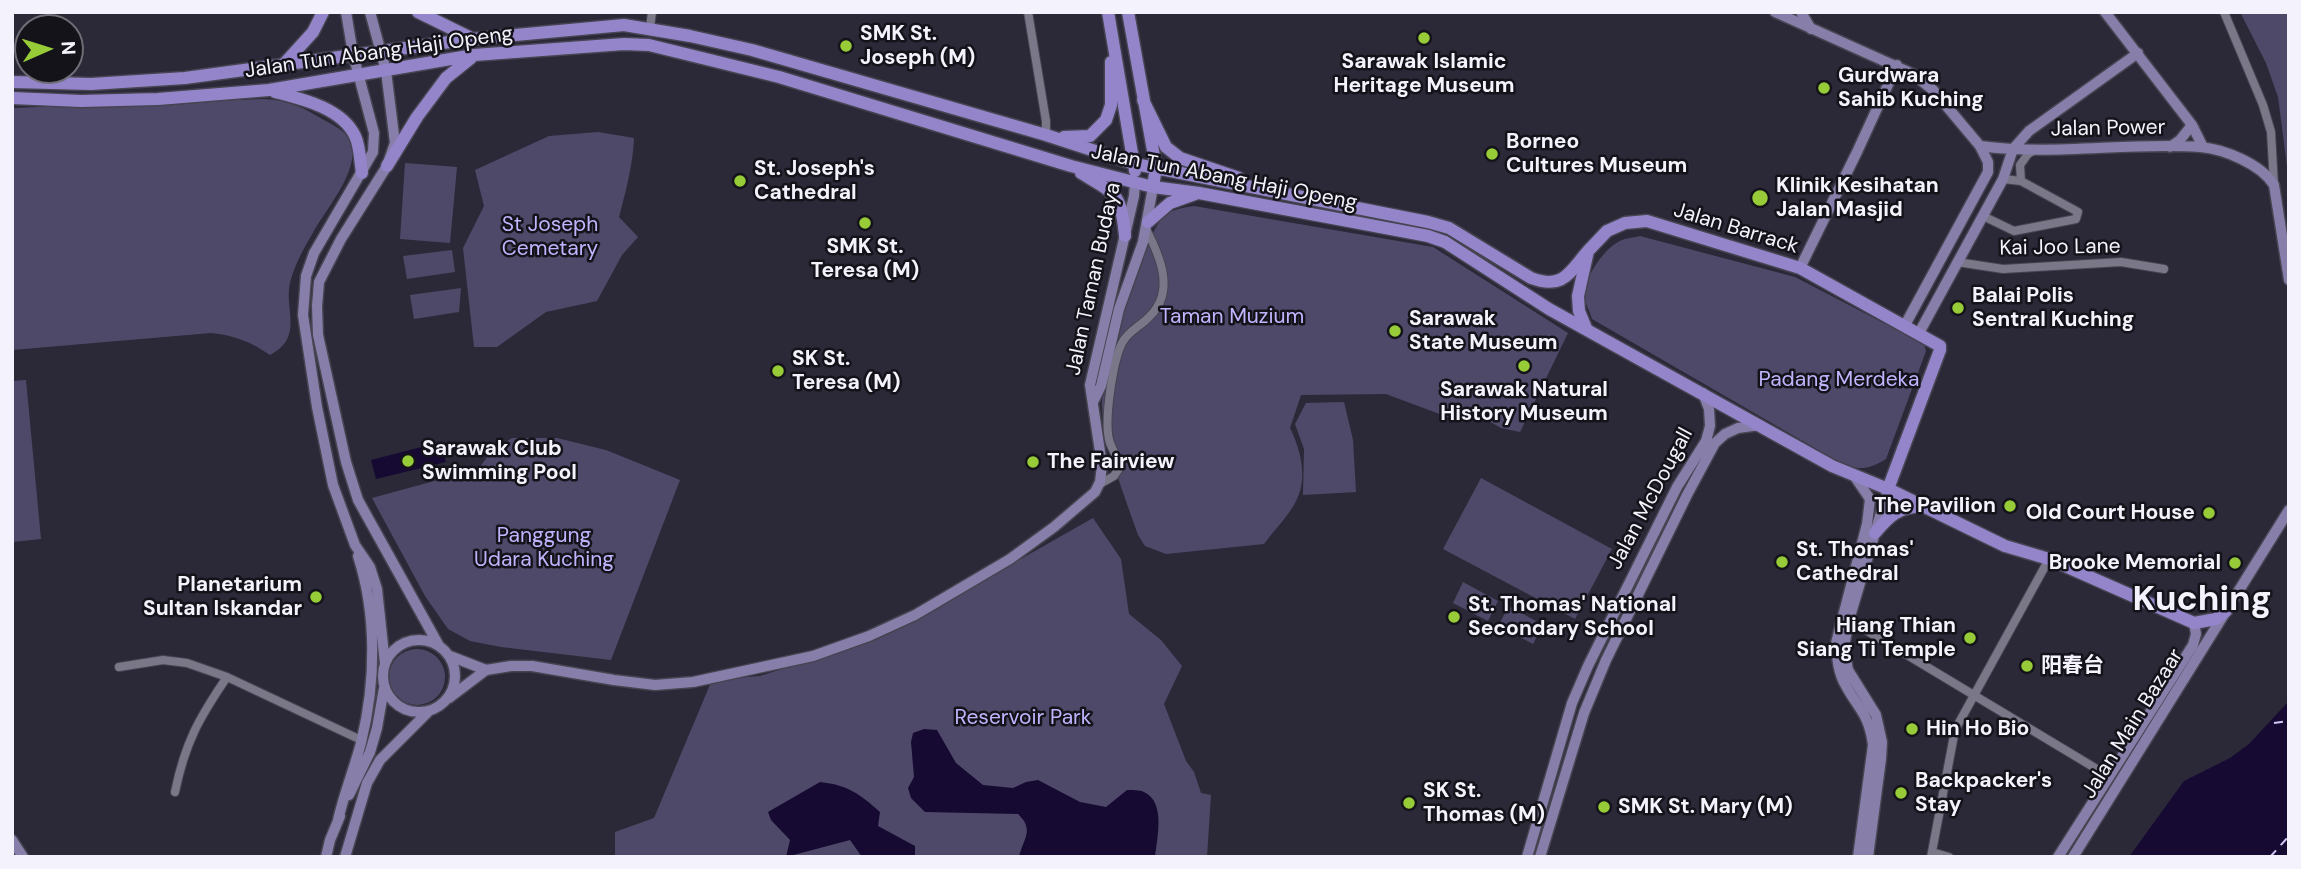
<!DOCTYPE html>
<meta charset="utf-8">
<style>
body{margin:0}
#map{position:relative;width:2301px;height:869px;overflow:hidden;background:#2b2938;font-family:"DM Sans",sans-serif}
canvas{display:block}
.frame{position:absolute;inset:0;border:14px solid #f4f3fd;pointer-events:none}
.north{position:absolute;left:14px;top:14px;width:70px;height:70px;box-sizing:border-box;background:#14131a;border:2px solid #6e6d75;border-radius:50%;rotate:87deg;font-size:19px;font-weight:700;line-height:28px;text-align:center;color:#f4f3fd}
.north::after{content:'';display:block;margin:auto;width:24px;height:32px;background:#97cc38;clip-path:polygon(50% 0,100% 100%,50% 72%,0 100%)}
</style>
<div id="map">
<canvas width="2301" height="869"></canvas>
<div class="frame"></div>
<div class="north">N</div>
</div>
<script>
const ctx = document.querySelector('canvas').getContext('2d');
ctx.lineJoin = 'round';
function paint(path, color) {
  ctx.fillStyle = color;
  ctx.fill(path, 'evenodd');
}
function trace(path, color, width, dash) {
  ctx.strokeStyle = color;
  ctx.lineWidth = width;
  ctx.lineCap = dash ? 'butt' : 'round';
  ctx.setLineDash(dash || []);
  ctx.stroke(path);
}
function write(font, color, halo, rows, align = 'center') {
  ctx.font = font + ' "DM Sans","Noto Sans SC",sans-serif';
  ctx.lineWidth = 5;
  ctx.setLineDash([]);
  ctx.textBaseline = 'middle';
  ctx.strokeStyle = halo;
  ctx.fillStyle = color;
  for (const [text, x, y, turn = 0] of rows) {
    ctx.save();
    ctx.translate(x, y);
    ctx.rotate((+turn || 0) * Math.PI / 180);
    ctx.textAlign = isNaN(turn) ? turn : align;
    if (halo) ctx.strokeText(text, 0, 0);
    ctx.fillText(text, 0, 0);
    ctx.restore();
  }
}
paint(new Path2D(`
 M2240 12H2289V182L2278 97 2266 63Z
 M264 99C288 100 304 108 324 120 332 124 345 131 349 139 364 166 326 209 314 231 305 246 296 262 291 279 282 308 306 336 270 355 251 342 234 335 211 333L12 350V108Z
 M598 132 634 138C633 164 626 191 619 217L638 237 622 255 597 301 546 312 497 347H474L463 248 484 206 475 170 549 136Z
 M405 163 457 167 450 243 400 239Z
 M1194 206 1433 247 1568 333 1520 432 1501 428 1478 415 1461 422 1386 394 1301 395 1290 428C1300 448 1308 477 1297 499 1290 515 1274 530 1264 544L1166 554 1145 546 1138 535C1126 499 1103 443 1102 407 1101 378 1142 241 1161 220 1170 209 1181 208 1194 206Z
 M1640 236 1795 277 1924 344 1926 351 1886 459C1868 470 1858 471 1839 462L1592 319C1590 312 1585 304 1585 297 1583 279 1603 250 1618 242 1624 238 1633 238 1640 236Z
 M452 250 455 272 407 279 403 256Z
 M461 288 459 312 414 319 410 295Z
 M26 380 41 539 12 542V381Z
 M1344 402 1353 440 1356 492 1303 495 1304 449 1295 424 1306 403Z
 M512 438H557L606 450 680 480 611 660 501 647 470 641 448 629 425 596 372 498 478 469 492 451Z
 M1481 478 1612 549 1575 619 1443 549Z
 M1093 518 1121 559 1129 614 1161 640 1182 666 1164 704 1186 761 1194 772 1201 793 1211 795 1207 857H615V832L654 818 712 680 760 676 807 661 910 622Z
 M1463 582 1498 601 1488 621 1453 603Z
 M1509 606 1543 625 1533 644 1498 626Z
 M389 677a28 28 0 1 1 56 0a28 28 0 1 1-56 0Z`), '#4f4969');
paint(new Path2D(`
 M441 442 446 462 376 479 371 460Z
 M2289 701V857H2129L2184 781 2230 758 2249 744Z
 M924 729 937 730 956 763 983 785 1013 788 1026 782 1038 780 1080 802 1106 807 1127 790C1131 790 1140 790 1144 792 1166 802 1157 838 1155 857H1019C1023 839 1035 830 1018 814L925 812 911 798 908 788 914 777 911 742 913 733Z
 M820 782C848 785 860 794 880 812L878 826 915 846V857H862L850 840 786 857 790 840 771 820 768 812Z`), '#160932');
trace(new Path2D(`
 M2274 723 2289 721
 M2270 857 2289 836`), '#cfc8f6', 2, [9, 7]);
const street = new Path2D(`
 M1028 12 1046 121V135
 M2224 12 2263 105 2271 132 2274 185
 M650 28 652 12
 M2021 181 2020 165 2028 154 2036 149
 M1983 216 2014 231 2076 219 2078 212 2021 181 2003 179
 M1957 262 2003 269 2121 262 2164 269
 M1098 485 1114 476 1120 467C1118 458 1113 451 1110 443 1103 423 1113 361 1122 343 1128 331 1141 326 1149 317 1176 292 1160 256 1146 229
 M1849 620 2110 777
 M119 667 163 660 187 663 227 677 361 740
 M175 792C185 743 199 718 227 677
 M1932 852 1949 857
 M1931 857 1955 730 2049 559`);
const secondary = new Path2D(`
 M346 12 353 54 374 133 373 152 314 253 306 276 303 315 317 407 333 485 355 545 370 567 377 589 385 664
 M370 12 386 71 395 143 387 166 341 239 319 282 317 306 318 335 346 462 358 500 438 644
 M1775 12 1913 74 1933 90 1980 146C2053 156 2127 142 2200 147 2224 149 2261 164 2274 185L2289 280
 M1801 12 1811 29
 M2105 12 2192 125 2203 147
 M2170 147 2180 140 2192 125
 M1800 268 1857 152 1897 65
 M1905 325 1988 172V162L1980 146
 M1919 333 2003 179 2013 149 2029 131 2138 53
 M1093 402 1101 386 1119 309 1143 242 1153 187
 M1855 477 1870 499 1867 524 1836 643C1837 658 1838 673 1846 686 1859 710 1869 714 1873 745L1858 857
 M383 676a36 36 0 1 1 72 0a36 36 0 1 1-72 0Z
 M450 656 486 670
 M449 698 486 670 511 666H532L614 680 655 685 693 682 813 656 869 636 915 615 1010 559 1054 527 1095 492 1100 482 1102 465 1090 385 1134 196 1135 183
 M349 795 370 752 377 728 384 688
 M338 820C344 794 354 769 361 743 376 682 377 615 358 556
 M12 840 23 857
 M326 857 330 840 340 816
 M345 857 367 783 380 760 428 712
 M1527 857 1572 703 1588 666 1677 487 1706 441 1710 426 1709 409 1703 393
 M1540 857 1584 713 1606 660 1687 495 1715 443 1725 434 1738 428 1760 425
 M1868 857 1881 759 1882 742 1876 715 1848 670 1844 647 1849 620 1888 489
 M2058 857 2193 645 2196 634 2194 623
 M2073 857 2289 510`);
const primary = new Path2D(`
 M418 12 471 38
 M1108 12 1135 171
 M1128 12 1156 167 1153 187
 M284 64 313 32 323 12
 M12 82 91 84 185 78 472 39 624 25 690 36 752 50 1046 135 1135 164 1428 222 1449 228 1531 278C1563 290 1569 273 1588 251
 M275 92C302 99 342 108 355 136 360 146 360 161 362 173
 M12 98 81 101 158 99 269 90 474 55 624 44 649 45 779 77 1071 166 1153 187 1199 193 1428 236 1445 242 1549 309 1832 466 1888 489 2005 546 2049 559 2194 623 2216 619 2226 611
 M1143 100 1166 147 1180 158 1239 178
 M1064 137 1090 136 1106 120 1111 105V62
 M387 166 417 117 446 78 471 58
 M1081 173C1117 195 1121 193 1125 236
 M1148 222 1170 203 1195 194
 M1586 328 1579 311 1578 296 1588 251 1607 231 1625 223 1647 221 1800 268 1940 346V350L1888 489
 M1875 533C1890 515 1899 507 1923 506`);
trace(street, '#454450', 10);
trace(secondary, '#454450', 13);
trace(primary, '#454450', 15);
trace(street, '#7a7789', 8);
trace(secondary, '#877eaa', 10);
trace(primary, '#9485cb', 12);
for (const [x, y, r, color] of [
 [1424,38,7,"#97cc38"],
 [846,46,7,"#97cc38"],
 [1824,88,7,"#97cc38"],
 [1492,154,7,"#97cc38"],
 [740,181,7,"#97cc38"],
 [1760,198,9,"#97cc38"],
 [865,223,7,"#97cc38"],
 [1958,308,7,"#97cc38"],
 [1395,331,7,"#97cc38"],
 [1524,366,7,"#97cc38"],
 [778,371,7,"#97cc38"],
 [408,461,7,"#97cc38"],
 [1033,462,7,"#97cc38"],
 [2010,506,7,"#97cc38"],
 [2209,513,7,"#97cc38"],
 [1782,562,7,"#97cc38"],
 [2235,563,7,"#97cc38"],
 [316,597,7,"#97cc38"],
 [1454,617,7,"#97cc38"],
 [1970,638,7,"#97cc38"],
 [2027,666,7,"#97cc38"],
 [1912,729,7,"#97cc38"],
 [1901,793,7,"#97cc38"],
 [1409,803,7,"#97cc38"],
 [1604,807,7,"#97cc38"]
]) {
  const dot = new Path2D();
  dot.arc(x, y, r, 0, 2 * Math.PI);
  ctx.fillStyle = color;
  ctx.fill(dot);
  trace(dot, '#14131a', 2.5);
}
write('bold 21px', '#f4f3fd', '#14131a', [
 ["SMK St.",860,34],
 ["Joseph (M)",860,58],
 ["Sarawak Islamic",1424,62,"center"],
 ["Heritage Museum",1424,86,"center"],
 ["Gurdwara",1838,76],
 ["Sahib Kuching",1838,100],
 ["Borneo",1506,142],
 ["Cultures Museum",1506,166],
 ["St. Joseph's",754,169],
 ["Cathedral",754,193],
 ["Klinik Kesihatan",1776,186],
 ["Jalan Masjid",1776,210],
 ["SMK St.",865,247,"center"],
 ["Teresa (M)",865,271,"center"],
 ["Balai Polis",1972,296],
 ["Sentral Kuching",1972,320],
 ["Sarawak",1409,319],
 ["State Museum",1409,343],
 ["SK St.",792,359],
 ["Teresa (M)",792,383],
 ["Sarawak Natural",1524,390,"center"],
 ["History Museum",1524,414,"center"],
 ["Sarawak Club",422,449],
 ["Swimming Pool",422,473],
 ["The Fairview",1047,462],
 ["The Pavilion",1996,506,"right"],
 ["Old Court House",2195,513,"right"],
 ["St. Thomas'",1796,550],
 ["Cathedral",1796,574],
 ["Brooke Memorial",2221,563,"right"],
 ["Planetarium",302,585,"right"],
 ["Sultan Iskandar",302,609,"right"],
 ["St. Thomas' National",1468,605],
 ["Secondary School",1468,629],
 ["Hiang Thian",1956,626,"right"],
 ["Siang Ti Temple",1956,650,"right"],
 ["阳春台",2041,666],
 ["Hin Ho Bio",1926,729],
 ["Backpacker's",1915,781],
 ["Stay",1915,805],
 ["SK St.",1423,791],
 ["Thomas (M)",1423,815],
 ["SMK St. Mary (M)",1618,807]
], 'left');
write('21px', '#f4f3fd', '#14131a', [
 ["Jalan Tun Abang Haji Openg",379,53,-8],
 ["Jalan Power",2108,129,-1],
 ["Jalan Tun Abang Haji Openg",1224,178,11],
 ["Jalan Barrack",1736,229,17],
 ["Kai Joo Lane",2060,248,-1],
 ["Jalan Taman Budaya",1094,279,-78],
 ["Jalan McDougall",1651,499,-62],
 ["Jalan Main Bazaar",2133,724,-58]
]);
write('21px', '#c1b4fe', '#14131a', [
 ["St Joseph",550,225],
 ["Cemetary",550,249],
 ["Taman Muzium",1232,317],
 ["Padang Merdeka",1839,380],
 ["Panggung",544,536],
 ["Udara Kuching",544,560],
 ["Reservoir Park",1023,718]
]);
write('bold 35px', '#f4f3fd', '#14131a', [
 ["Kuching",2202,601]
]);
</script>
